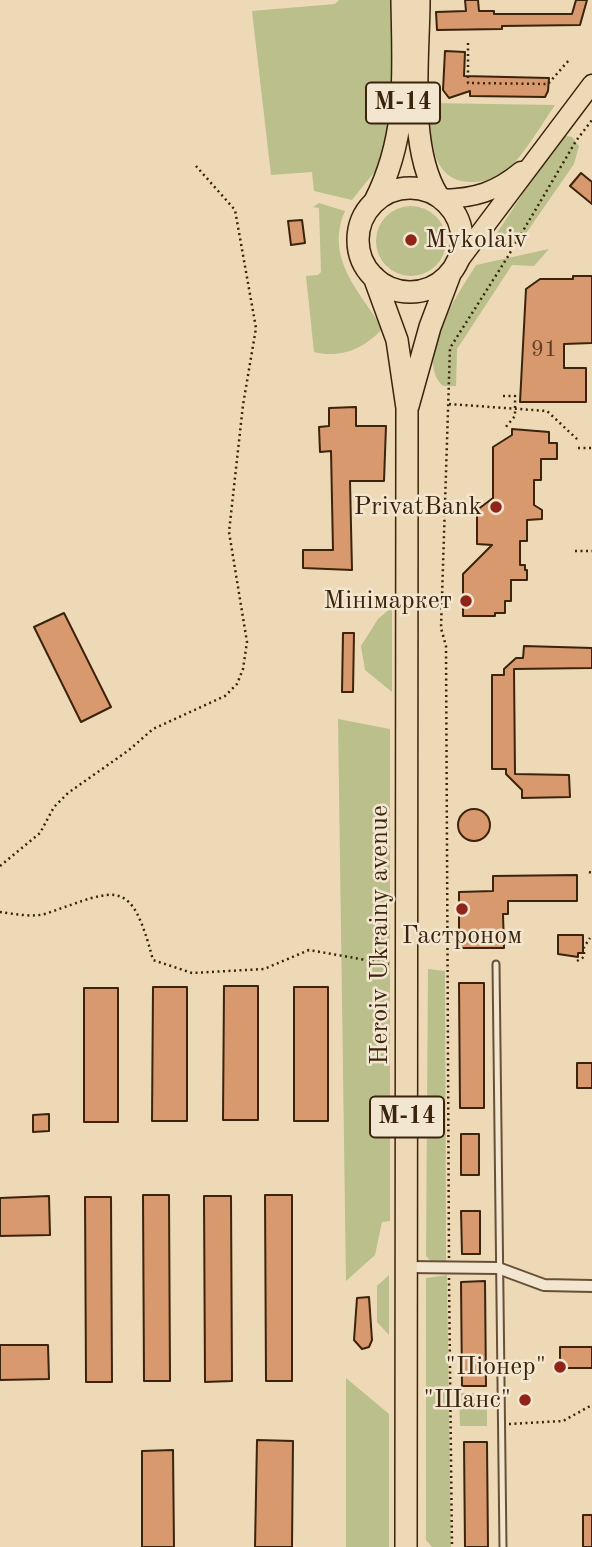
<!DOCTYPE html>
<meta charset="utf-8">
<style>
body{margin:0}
canvas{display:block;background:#edd9b6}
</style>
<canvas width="592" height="1547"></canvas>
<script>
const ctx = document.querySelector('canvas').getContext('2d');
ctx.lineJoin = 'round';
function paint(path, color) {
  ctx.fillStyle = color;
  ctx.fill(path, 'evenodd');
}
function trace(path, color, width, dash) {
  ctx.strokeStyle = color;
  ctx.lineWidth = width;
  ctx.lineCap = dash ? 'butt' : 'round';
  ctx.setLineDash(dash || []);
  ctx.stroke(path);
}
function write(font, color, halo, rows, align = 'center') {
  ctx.font = font + ' "Old Standard TT",serif';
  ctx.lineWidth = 5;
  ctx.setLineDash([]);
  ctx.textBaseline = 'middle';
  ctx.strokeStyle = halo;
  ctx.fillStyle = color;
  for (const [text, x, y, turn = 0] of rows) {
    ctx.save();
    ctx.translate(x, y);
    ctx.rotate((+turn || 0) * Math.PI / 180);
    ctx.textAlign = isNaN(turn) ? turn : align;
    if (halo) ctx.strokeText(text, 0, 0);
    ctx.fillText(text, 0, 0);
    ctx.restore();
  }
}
paint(new Path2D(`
 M339 0H394V112L380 165 352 200 314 191 312 172 271 175 252 11 335 4Z
 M429 103 555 105C542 124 530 145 515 162 504 175 489 182 472 182 429 182 431 135 429 103Z
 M566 136 572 137 579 146 574 164 520 242 494 243 493 239 547 157Z
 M319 203 345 211C325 256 357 289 380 324L381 330C362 351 338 358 314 352L306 276 318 275 321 272 319 208 313 207Z
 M376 241a35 35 0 1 1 70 0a35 35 0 1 1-70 0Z
 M549 249 534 266 512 265 457 349 456 386H443C413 357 459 293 476 265Z
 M392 607V692L365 670 361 646 378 619Z
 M338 719 390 729V1221L382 1222 375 1255 346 1281Z
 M428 969 445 971 446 1262H432L426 1256Z
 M389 1275V1335L377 1322V1286Z
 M447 1275 451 1547H432L426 1540V1278Z
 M346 1378 389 1414V1547H346Z
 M459 1393H487V1426H460Z`), '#babf8c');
const building = new Path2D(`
 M465 0H478L479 11H494V14H572L576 0H587L580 25 502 26V29L437 30 436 12 466 11Z
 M445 51 465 52 464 76 549 78 548 91 545 97 470 96V91L449 98 443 90Z
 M581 173 592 182V204L570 186Z
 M302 220 305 243 291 245 288 221Z
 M573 276H592V343L564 344V368H586V402H520L526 289 540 279H573Z
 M356 407V426H386L384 481H350L352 570 303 568V550H333L331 451 320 452 319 427 329 426V408Z
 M512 429 549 432V443H557V459H541V480H534V505L542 510V519L527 520V541H520V565H525V570H527V580H511V601H505V613H495V616H463V574L492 545 477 544V510L493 498V447L512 435Z
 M64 613 111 707 81 722 34 627Z
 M343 633H354L353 692H342Z
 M524 646 592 648V668L514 669 515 774 569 775 570 797 522 798V790L506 774V769H492V675H504V669L516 658H523Z
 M458 825a16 16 0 1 1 32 0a16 16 0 1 1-32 0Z
 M577 875V901H508V914H503L504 948H459V892L493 891V876Z
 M558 935H583V953H578V957L558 954Z
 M459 983H484V1108H460Z
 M224 986H258V1120H223Z
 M153 987H187V1121H152Z
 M294 987H328V1121H294Z
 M84 988H118V1122H84Z
 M577 1063H592V1088H577Z
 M49 1114V1131L33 1132V1115Z
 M461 1134H479V1175H461Z
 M143 1195H169L170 1381H144Z
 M265 1195H292V1381H266Z
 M49 1196 50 1235 0 1236V1198Z
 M204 1196H231L232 1381 205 1382Z
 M85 1197H111L112 1382H86Z
 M461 1211H480V1254H462Z
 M485 1281 486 1386H462L461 1282Z
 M369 1297 372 1340 369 1347 362 1349 354 1340 357 1298Z
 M0 1345H48L49 1379 0 1380Z
 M560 1347H592V1368H560Z
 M257 1440 293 1441 292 1547H255Z
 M464 1442H487L488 1547H465Z
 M173 1450 174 1547H142V1451Z
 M583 1515H592V1547H583Z`);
paint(building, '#d8996f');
trace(building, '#3b230c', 2);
const lane = new Path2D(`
 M496 964 503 1547`);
const street = new Path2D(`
 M407 1267 498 1268 544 1285 592 1286`);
const primary = new Path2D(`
 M443 199C475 198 496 192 521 171
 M455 266 592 84`);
const highway = new Path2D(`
 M419 0C419 56 407 147 438 196
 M358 240a52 52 0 1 1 104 0a52 52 0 1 1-104 0Z
 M375 201C409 134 403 72 402 0
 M374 277 397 340 407 408 406 1547
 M408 406 430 327 450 274`);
trace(lane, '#685036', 9);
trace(street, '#685036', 14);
trace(primary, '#3b230c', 21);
trace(highway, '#3b230c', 24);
trace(new Path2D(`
 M468 43V83L548 84 569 60
 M503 396H515V416L505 428
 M449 404 547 411 578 440
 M578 448H592
 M575 551H592
 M0 866 40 833 54 807 68 793 129 750 153 729 225 696 237 684 243 669 247 642 229 532 243 405 256 328 235 210 196 166
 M589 872 592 873
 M0 912C14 914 35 918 48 913 119 888 131 877 153 960L192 973 264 969 309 950 389 964
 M577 961 584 957V947L590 938
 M449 1258 446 646 441 628 450 348 507 258 576 141 592 120
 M449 1278 452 1547
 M509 1424 563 1421 592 1405`), '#3b230c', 2.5, [2, 3.5]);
trace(lane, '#f3e6d0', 5);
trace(street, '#f3e6d0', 10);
trace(primary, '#edd9b6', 18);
trace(highway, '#edd9b6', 21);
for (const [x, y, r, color] of [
 [411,240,7,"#8f2418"],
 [496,507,7,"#8f2418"],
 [466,601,7,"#8f2418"],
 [462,909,7,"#8f2418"],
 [560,1367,7,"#8f2418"],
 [525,1400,7,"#8f2418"]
]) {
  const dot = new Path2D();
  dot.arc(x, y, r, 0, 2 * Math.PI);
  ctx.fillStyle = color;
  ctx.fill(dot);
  trace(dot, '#f3e6d0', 2.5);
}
write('23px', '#624025', null, [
 ["91",544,350]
]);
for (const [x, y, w] of [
 [403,103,74],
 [407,1117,74]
]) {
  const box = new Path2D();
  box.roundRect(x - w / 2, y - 20.5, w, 41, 5);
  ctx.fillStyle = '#f3e6d0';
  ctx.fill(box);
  trace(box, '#3b230c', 2);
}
write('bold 24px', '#3b230c', null, [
 ["М-14",403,103],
 ["М-14",407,1117]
]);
write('26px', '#3b230c', '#f3e6d0', [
 ["Mykolaiv",425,240,"left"],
 ["PrivatBank",482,507],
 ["Мінімаркет",452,601],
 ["Гастроном",462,936,"center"],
 ["\"Піонер\"",546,1367],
 ["\"Шанс\"",511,1400]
], 'right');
write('26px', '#3b230c', '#f3e6d0', [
 ["Heroiv Ukrainy avenue",380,935,-90]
]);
</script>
